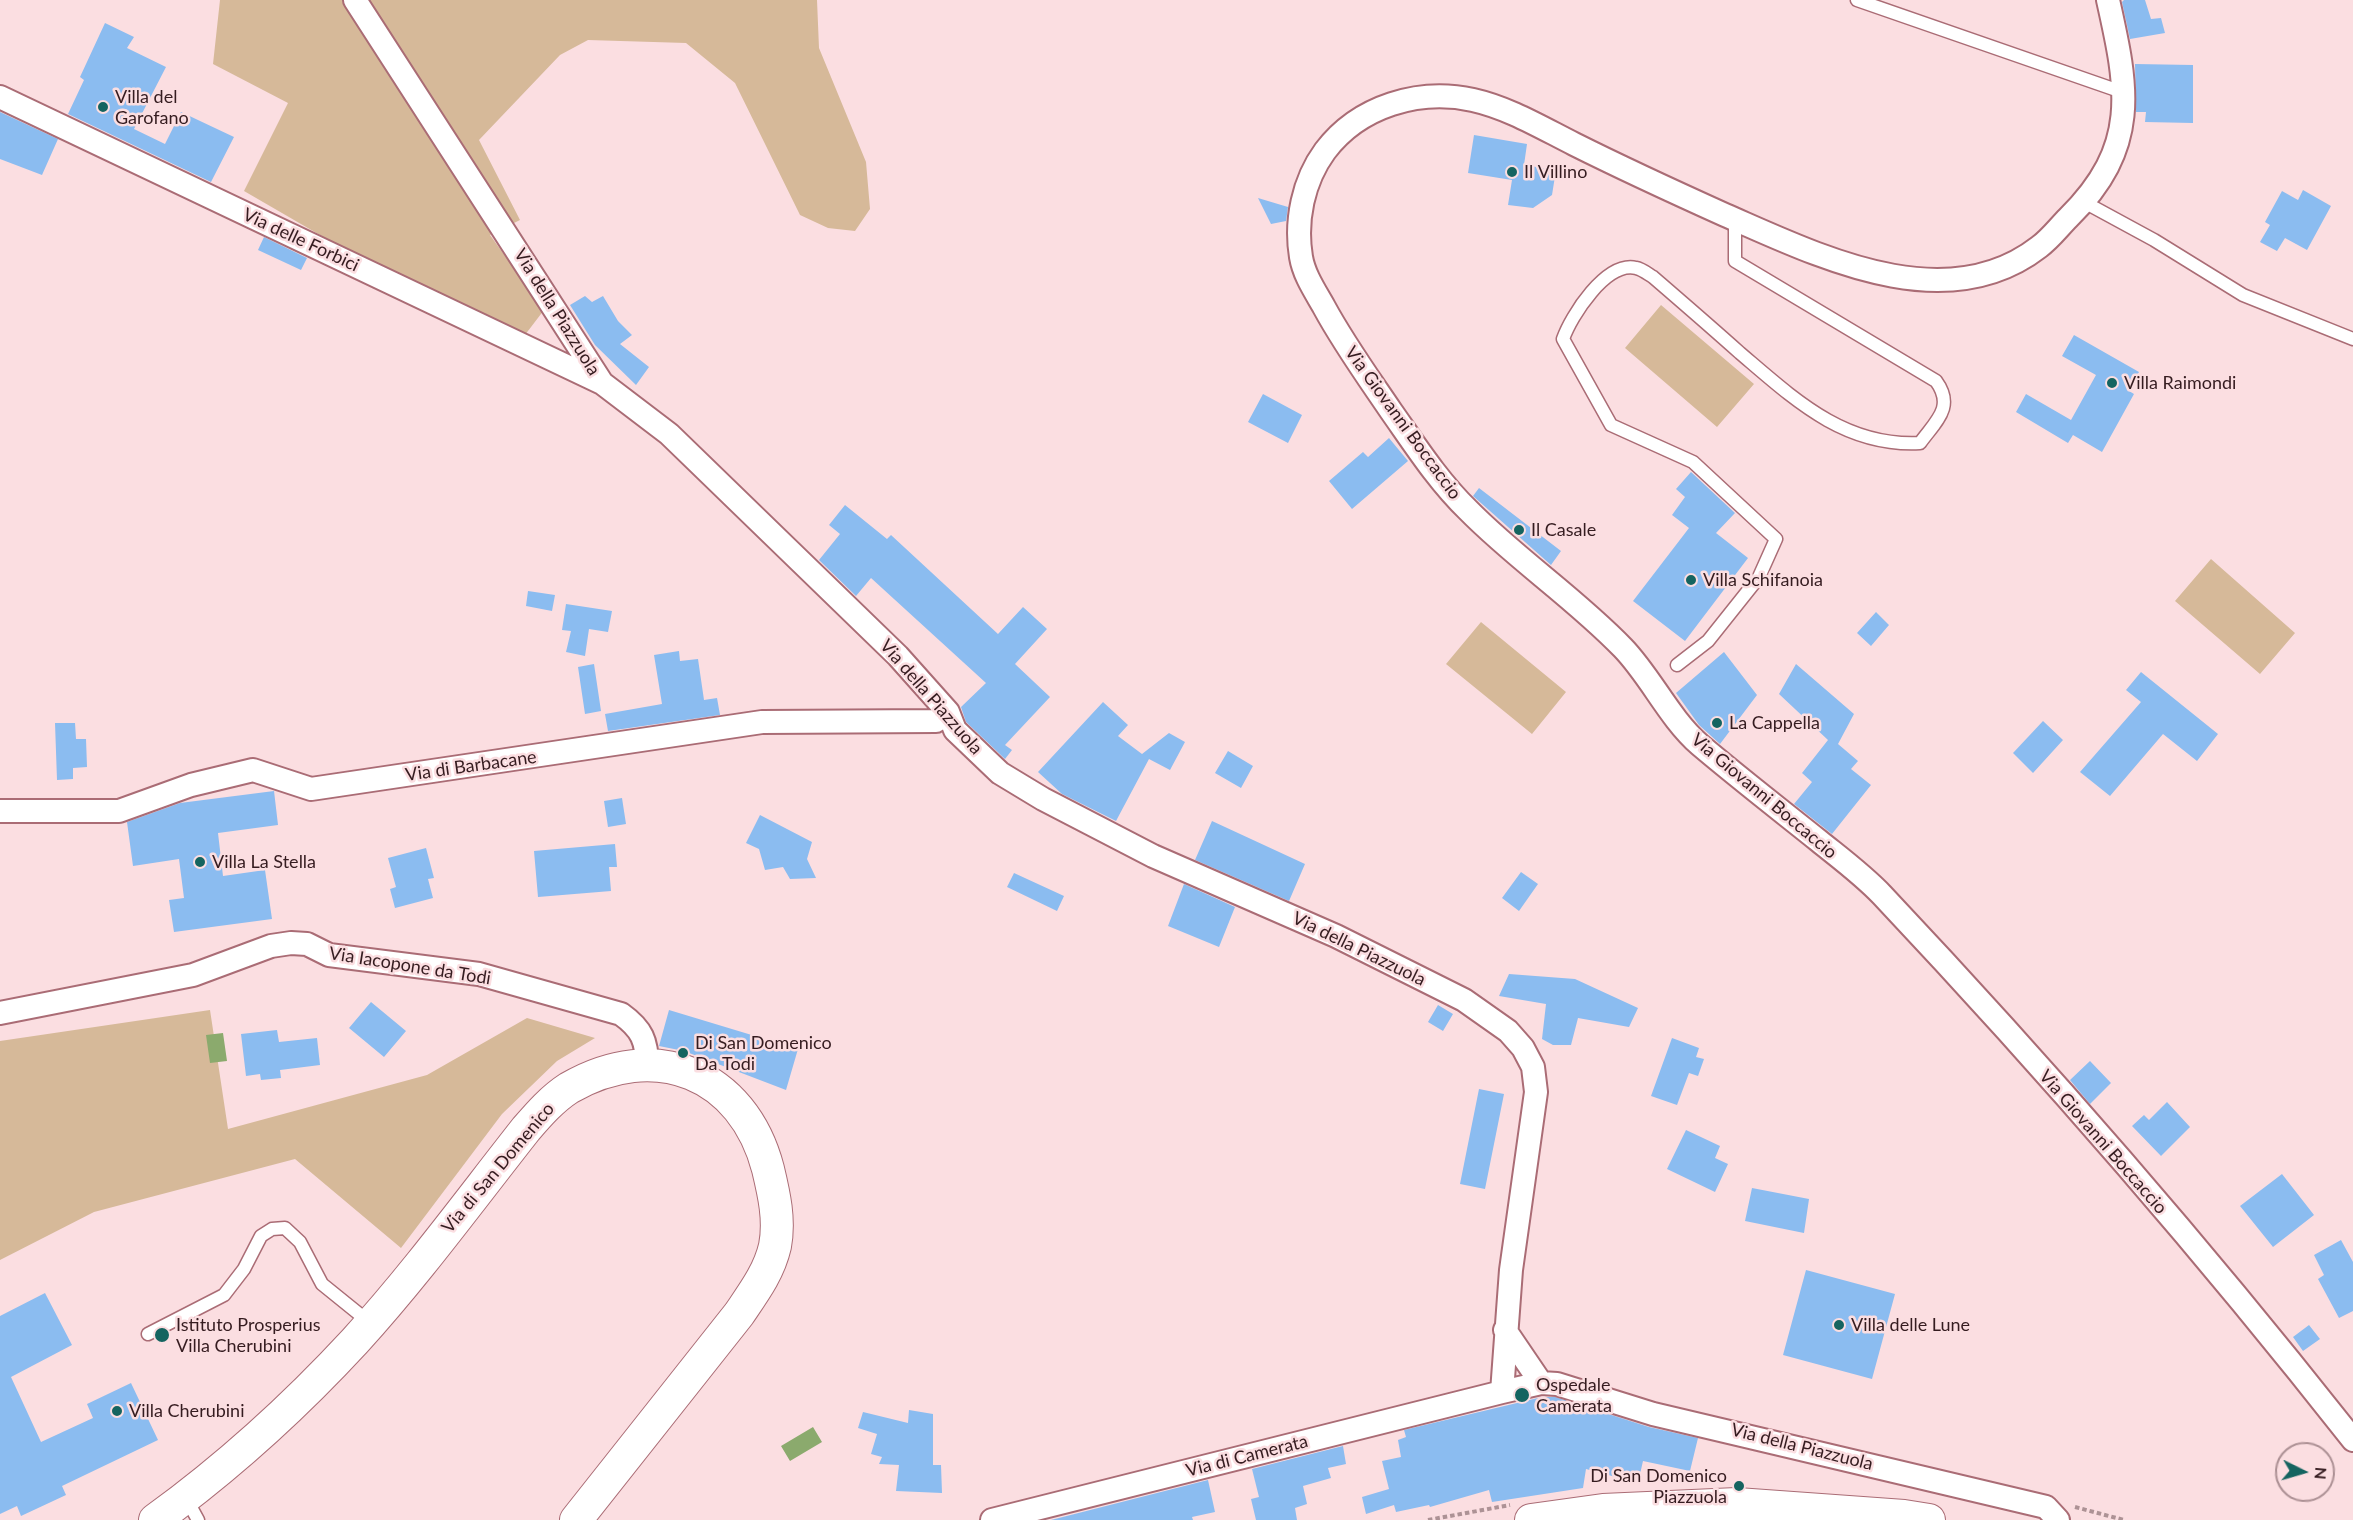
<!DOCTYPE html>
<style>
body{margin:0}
#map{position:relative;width:2353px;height:1520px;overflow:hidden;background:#fbdee1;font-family:Lato,sans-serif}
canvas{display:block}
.north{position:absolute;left:2275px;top:1442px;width:60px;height:60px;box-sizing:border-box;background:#fbdee1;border:2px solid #ac9094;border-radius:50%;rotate:95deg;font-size:16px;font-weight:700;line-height:24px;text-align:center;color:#351c20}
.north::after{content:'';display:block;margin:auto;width:21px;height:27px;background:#156460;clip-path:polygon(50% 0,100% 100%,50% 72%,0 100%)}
</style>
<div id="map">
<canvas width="2353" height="1520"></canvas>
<div class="north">N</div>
</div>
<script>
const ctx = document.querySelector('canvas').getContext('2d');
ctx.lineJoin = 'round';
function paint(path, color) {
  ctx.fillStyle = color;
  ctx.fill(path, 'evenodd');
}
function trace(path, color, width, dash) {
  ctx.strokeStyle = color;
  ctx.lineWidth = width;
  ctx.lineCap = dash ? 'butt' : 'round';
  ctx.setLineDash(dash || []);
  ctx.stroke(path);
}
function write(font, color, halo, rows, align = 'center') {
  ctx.font = font + ' Lato,sans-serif';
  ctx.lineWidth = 5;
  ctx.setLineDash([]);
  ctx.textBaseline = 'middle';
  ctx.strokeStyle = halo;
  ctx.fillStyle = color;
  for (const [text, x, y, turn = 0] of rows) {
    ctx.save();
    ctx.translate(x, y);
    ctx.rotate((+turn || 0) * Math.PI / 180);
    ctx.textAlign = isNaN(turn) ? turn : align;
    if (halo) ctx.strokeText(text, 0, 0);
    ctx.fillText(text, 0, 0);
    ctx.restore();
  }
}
paint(new Path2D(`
 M220 0H817L819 48 866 162 870 209 855 231 828 228 800 215 735 83 686 43 588 40 560 55 479 140 520 220 490 235 544 310 515 348 244 191 288 103 213 64Z
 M1661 305 1754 384 1717 427 1625 348Z
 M2211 559 2295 633 2260 674 2175 601Z
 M1481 622 1566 692 1532 734 1446 664Z
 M210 1010 228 1129 427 1075 527 1018 595 1038 557 1061 502 1114 401 1248 295 1159 94 1212 0 1260V1041Z`), '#d6b999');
paint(new Path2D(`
 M223 1033 227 1061 210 1063 206 1035Z
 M813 1427 822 1442 790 1461 781 1446Z`), '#8baa6d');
paint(new Path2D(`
 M2124 0H2145L2151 19 2161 18 2165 33 2130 39 2122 2Z
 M105 23 134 37 127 48 166 67 134 129 165 144 181 112 234 137 211 182 68 114 84 80 80 77Z
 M2135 64 2193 65V123L2145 122 2146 112H2136Z
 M0 112 58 139 42 175 0 159Z
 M1474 135 1527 144 1524 165 1556 170 1552 195 1533 208 1508 205 1512 180 1468 173Z
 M2303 190 2331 206 2307 250 2285 238 2277 251 2260 242 2270 225 2265 222 2282 191 2298 200Z
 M1258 198 1288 207 1286 221 1271 224Z
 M264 237 307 258 301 270 258 250Z
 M585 296 592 302 603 296 618 321 632 335 620 344 649 367 636 385 595 345 570 305Z
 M2074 335 2139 372 2129 391 2134 394 2102 452 2073 435 2068 443 2016 412 2026 394 2071 420 2096 375 2062 356Z
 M1263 394 1302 415 1288 443 1248 422Z
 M1389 438 1408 461 1352 509 1329 481 1363 452 1368 457Z
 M1691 472 1735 513 1716 533 1748 558 1685 641 1633 601 1689 528 1672 515 1685 497 1676 489Z
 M1479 488 1561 551 1551 565 1473 496Z
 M845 505 887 539 891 535 998 634 1023 607 1047 629 1015 664 1050 697 1005 745 1012 750 1005 759 966 722 961 707 986 683 871 578 856 596 819 560 840 534 829 525Z
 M528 591 555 595 552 611 526 606Z
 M566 604 612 611 608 632 589 629 585 656 566 652 571 631 562 630Z
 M1876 612 1889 625 1871 646 1857 633Z
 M679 651 680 661 698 659 704 700 717 698 720 715 608 731 605 714 662 704 654 655Z
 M1724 652 1757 695 1720 744 1699 725 1676 693Z
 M594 664 601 711 585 714 578 667Z
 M1796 664 1854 714 1838 744 1858 761 1851 769 1871 785 1832 834 1794 804 1812 782 1802 773 1828 740 1779 694Z
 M2141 672 2218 734 2197 761 2163 734 2110 796 2080 772 2141 702 2126 690Z
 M1103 702 1128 725 1118 736 1142 754 1169 733 1185 742 1170 770 1149 759 1116 821 1062 794 1038 772Z
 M2043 721 2063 740 2033 773 2013 753Z
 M55 723H75L76 739H86L87 767 73 768V779L57 780Z
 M1228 751 1253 766 1241 788 1215 773Z
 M274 791 278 825 218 833 223 876 265 870 272 919 174 932 169 900 184 898 179 859 133 866 127 822 180 803Z
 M622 798 626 824 608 827 604 801Z
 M760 815 812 842 807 859 816 878 790 879 783 867 765 870 759 849 746 843Z
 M1212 821 1305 864 1289 901 1195 860Z
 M615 844 617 867H609L611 891 538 897 534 851Z
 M426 848 434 878 428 879 433 898 395 908 390 889 396 887 388 858Z
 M1521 872 1538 884 1519 911 1502 898Z
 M1014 873 1064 896 1057 911 1007 887Z
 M1184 884 1235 907 1219 947 1168 926Z
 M1509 974 1575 979 1638 1008 1629 1027 1578 1018 1571 1045H1553L1542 1039 1546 1004 1499 996Z
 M371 1002 406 1031 384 1057 349 1028Z
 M1438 1005 1453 1014 1443 1031 1428 1022Z
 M669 1010 798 1049 786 1090 684 1051 659 1046Z
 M277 1030 279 1042 317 1038 320 1065 280 1070 281 1078 261 1080 260 1074 246 1076 241 1034Z
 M1672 1038 1699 1048 1696 1057 1704 1059 1698 1076 1689 1073 1677 1105 1651 1096Z
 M2090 1061 2111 1083 2090 1104 2070 1080Z
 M1479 1089 1504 1094 1485 1189 1460 1184Z
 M2167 1102 2190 1127 2161 1156 2132 1126 2144 1115 2149 1120Z
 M1686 1130 1720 1146 1715 1158 1728 1164 1715 1192 1667 1169Z
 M2282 1174 2314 1215 2273 1247 2240 1206Z
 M1752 1188 1809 1199 1804 1233 1745 1221Z
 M2341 1240 2353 1262V1311L2339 1318 2318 1279 2324 1275 2314 1255Z
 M1806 1270 1895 1294 1872 1379 1783 1355Z
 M45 1293 72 1345 11 1377 41 1442 93 1418 87 1404 131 1383 158 1440 62 1486 66 1495 21 1516 17 1506 0 1514V1316Z
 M2309 1325 2320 1339 2303 1351 2293 1337Z
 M1542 1397H1555L1649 1427 1698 1438 1690 1471 1643 1461 1638 1483 1586 1469 1583 1488 1492 1502 1489 1490 1430 1507 1429 1505 1396 1512 1394 1505 1366 1514 1362 1497 1389 1489 1382 1461 1401 1457 1398 1440 1406 1437 1404 1430Z
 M909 1410 933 1414V1465H941L942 1493 896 1491 899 1465 879 1464 882 1457 871 1454 877 1434 858 1428 863 1412 908 1423Z
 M1343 1446 1346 1464 1328 1468 1331 1478 1303 1486 1307 1504 1295 1508 1297 1520H1256L1251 1499 1259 1497 1252 1469Z
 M1208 1480 1215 1512 1192 1517 1193 1520H1051Z`), '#8bbcf0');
const lane = new Path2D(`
 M1857 0 2125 93
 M2084 202 2154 240 2243 295 2353 339
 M1677 665 1708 641 1759 577 1776 539 1693 462 1611 425 1563 339C1571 316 1606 261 1636 268 1642 269 1648 274 1653 277 1682 302 1711 327 1740 353 1794 399 1844 447 1920 443 1936 421 1955 407 1936 381L1735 261V219
 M148 1334 224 1295 244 1269 261 1236 272 1229 285 1228 300 1242 322 1284 369 1322
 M186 1498 198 1520`);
const street = new Path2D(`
 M355 0 602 383 669 434 898 656 948 712 955 730 1000 773 1043 799 1153 856 1336 936 1464 1000 1508 1031 1523 1048 1533 1067 1536 1092 1511 1270 1502 1392
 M2108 0C2128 89 2140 147 2068 218 2059 227 2050 239 2039 247 1945 320 1817 255 1725 215 1674 192 1624 169 1574 144 1542 128 1509 108 1473 100 1419 88 1359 106 1325 151 1303 181 1295 221 1301 257 1304 275 1315 291 1324 307 1344 344 1368 377 1391 411 1415 445 1438 481 1468 510 1516 559 1575 598 1623 648 1651 677 1669 718 1700 745 1739 778 1779 809 1819 841 1840 858 1863 875 1882 895 2046 1069 2205 1252 2353 1440
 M0 97 602 383
 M0 811H119L191 785 253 770 311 789 762 722 936 721 948 712
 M0 1013 193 975 271 946 291 943 307 944 329 955 479 974 621 1014C642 1029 647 1041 647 1066
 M1505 1330 1541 1383
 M992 1520 1502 1392 1541 1383 1557 1384 1653 1414 2046 1507 2058 1520`);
const secondary = new Path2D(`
 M155 1520C228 1467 294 1407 355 1341 416 1274 470 1200 526 1129 539 1114 552 1099 569 1088 655 1038 743 1073 768 1169 774 1194 780 1220 775 1246 769 1272 754 1292 739 1314L576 1520
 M1531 1520 1603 1510 1737 1504 1904 1516 1929 1520`);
trace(lane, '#aa6c75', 15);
trace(street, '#aa6c75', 26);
trace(secondary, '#aa6c75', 34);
trace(new Path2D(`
 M2075 1507 2124 1520
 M1428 1520 1510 1505`), '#ad9295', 4, [4.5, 3]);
trace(lane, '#fff', 12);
trace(street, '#fff', 22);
trace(secondary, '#fff', 32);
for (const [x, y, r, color] of [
 [103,107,6,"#156460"],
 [1512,172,6,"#156460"],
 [2112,383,6,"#156460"],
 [1519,530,6,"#156460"],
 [1691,580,6,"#156460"],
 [1717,723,6,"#156460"],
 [200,862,6,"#156460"],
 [683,1053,6,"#156460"],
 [1839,1325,6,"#156460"],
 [162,1335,8,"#156460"],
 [1522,1395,8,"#156460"],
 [117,1411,6,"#156460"],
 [1739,1486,6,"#156460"]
]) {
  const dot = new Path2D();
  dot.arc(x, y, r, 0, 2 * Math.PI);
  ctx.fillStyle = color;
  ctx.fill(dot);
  trace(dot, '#fbdee1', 2);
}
write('18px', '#351c20', '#fbdee1', [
 ["Villa del",115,97],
 ["Garofano",115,118],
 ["Il Villino",1524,172],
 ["Villa Raimondi",2124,383],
 ["Il Casale",1531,530],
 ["Villa Schifanoia",1703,580],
 ["La Cappella",1729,723],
 ["Villa La Stella",212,862],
 ["Di San Domenico",695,1043],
 ["Da Todi",695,1064],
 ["Istituto Prosperius",176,1325],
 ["Villa Cherubini",176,1346],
 ["Villa delle Lune",1851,1325],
 ["Ospedale",1536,1385],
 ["Camerata",1536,1406],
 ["Villa Cherubini",129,1411],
 ["Di San Domenico",1727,1476,"right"],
 ["Piazzuola",1727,1497,"right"]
], 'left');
write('18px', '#351c20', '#fbdee1', [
 ["Via delle Forbici",301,240,25],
 ["Via della Piazzuola",557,312,58],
 ["Via Giovanni Boccaccio",1403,423,54],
 ["Via della Piazzuola",931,697,49],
 ["Via di Barbacane",471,766,-8],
 ["Via Giovanni Boccaccio",1764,796,40],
 ["Via della Piazzuola",1359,949,26],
 ["Via Iacopone da Todi",410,966,9],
 ["Via Giovanni Boccaccio",2103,1142,49],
 ["Via di San Domenico",498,1168,-50],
 ["Via della Piazzuola",1802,1447,14],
 ["Via di Camerata",1247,1456,-14]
]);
</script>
